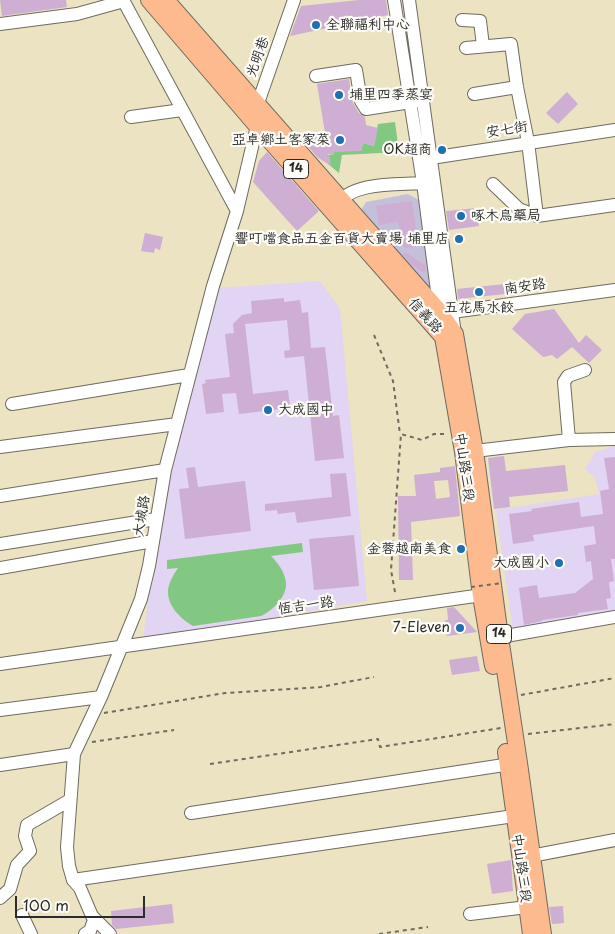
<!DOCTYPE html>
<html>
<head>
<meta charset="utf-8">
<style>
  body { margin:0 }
  #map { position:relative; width:615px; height:934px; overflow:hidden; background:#ebe3c1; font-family:"Playpen Sans",sans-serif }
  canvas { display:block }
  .scale { position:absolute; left:15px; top:896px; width:130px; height:22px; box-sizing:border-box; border:2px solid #2b2b2b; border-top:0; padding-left:6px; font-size:15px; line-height:18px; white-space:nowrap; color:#2b2b2b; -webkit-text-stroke:4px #fdfcf7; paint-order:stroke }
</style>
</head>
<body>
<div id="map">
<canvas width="615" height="934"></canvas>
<div class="scale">100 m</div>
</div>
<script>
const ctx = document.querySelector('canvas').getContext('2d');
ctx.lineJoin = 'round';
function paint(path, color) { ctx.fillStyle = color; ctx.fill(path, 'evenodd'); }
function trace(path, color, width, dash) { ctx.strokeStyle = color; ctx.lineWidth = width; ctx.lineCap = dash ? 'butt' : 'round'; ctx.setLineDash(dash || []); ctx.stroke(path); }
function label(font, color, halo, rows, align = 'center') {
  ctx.font = font + ' "Playpen Sans","LXGW WenKai TC",sans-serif'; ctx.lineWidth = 4.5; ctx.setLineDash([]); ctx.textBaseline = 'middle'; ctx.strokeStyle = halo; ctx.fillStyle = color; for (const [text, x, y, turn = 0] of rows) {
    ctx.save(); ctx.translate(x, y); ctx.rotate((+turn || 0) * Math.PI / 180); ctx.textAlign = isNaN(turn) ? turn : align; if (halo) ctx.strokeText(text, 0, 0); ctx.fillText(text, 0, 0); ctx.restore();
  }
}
paint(new Path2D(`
  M320 281 340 309 367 601 143 640 159 512 218 288Z
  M615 446V615L513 630 496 510 599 494 595 478 585 469 595 452Z`), '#e2d4f3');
paint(new Path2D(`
  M408 194 419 200 432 293 361 210 366 202Z`), '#c5c0da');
paint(new Path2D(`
  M395 122 399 152 342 155 339 173 328 164 330 161 328 155 334 154 333 143 340 151H361L363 143 374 146 378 124Z
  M302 543 303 552 271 556C278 563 285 572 286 583 287 597 272 611 261 616L193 626C181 619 167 606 168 590 169 582 174 574 178 568L167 569V560Z`), '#83c882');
paint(new Path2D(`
  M0 0H66L67 7 2 16Z
  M359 0H386L388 15 290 36 301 6Z
  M349 79 353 103 359 113 365 117 366 125 378 128 374 146 363 143 361 151 334 152 335 154H328L331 166 317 157 306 144 305 137 325 133 317 84Z
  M567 92 578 104 558 124 546 113Z
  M267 152 319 211 297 231 253 182 259 161Z
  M412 201 416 229 418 228 421 246 406 248 401 245 398 222 379 225 376 206Z
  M477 208 479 226 449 230 446 211Z
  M145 233 163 237 160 250 155 248 154 253 141 251Z
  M405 252 425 265 426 269 424 273 413 266 403 255Z
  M505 284V294L458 299 457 289Z
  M284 298V302L300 300 302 313 308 312 311 348 325 347 333 416 339 415 344 458 315 461 304 356 285 358 284 351 290 350 287 320 245 324 253 394 288 390 290 408 239 414 236 393 222 394 224 412 206 414 202 384 206 383 205 380 230 377 225 334 234 333 233 324 242 315 252 313 251 301Z
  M554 309 579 343 586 335 602 350 589 363 572 347 557 359 552 355 543 357 512 329 525 314Z
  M504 456 506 471 565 465 568 491 509 497 510 507 494 509 488 458Z
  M615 457V559H611L614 581 609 582 611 598 606 599 608 609 578 613V615L542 620V621L524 625 519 588 537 585 539 598 575 593 593 579 591 561 586 562 584 546 596 544 594 526 533 535 534 541 513 544 509 514 532 511 531 509 579 502 581 517 603 514 600 491 609 489 604 458Z
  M455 466 460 516 411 522 413 580H399L398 496H416L414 475 440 472V468ZM448 480 450 497 436 499 434 481Z
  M195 467 198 487 245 481 251 531 185 539 179 489 189 488 186 468Z
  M346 473 351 516 297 523 295 512 278 514 277 510 265 511V504L332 497 330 474Z
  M354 535 359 586 314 590 309 539Z
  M454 607 477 632 447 636 445 620H448L447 608Z
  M477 656 480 671 452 675 449 660Z
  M511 860 513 891 492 894 487 864Z
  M172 904 174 923 116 929 112 925 111 911Z
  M563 906 564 923 552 924 549 907Z`), '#ceaed2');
const minor = new Path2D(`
  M123 0 237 211
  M394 0 423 183 440 314
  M409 0 455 334
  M462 20 480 21 483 46
  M0 24 77 14 124 1
  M466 48 511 44 517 87 528 142 537 216
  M316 76 356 70 361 101 366 109 417 101
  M474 94 517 87
  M131 117 182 110
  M431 158 615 130
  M493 184 519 209 537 216 615 205
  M336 205C354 181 395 185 423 183
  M444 311 452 312 615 290
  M12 404 189 375
  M569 440 564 382 568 376 585 370
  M0 447 177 424
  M466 452 569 440 615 439
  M0 496 165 470
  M0 544 156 519
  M0 568 153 541
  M500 637 615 617
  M0 664 489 594
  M0 710 101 697
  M0 765 74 754
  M191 813 517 763
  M531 856 615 840
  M73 880 514 816
  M0 898 10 889 17 865 30 851 25 836 27 825 70 800
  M470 914 527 907
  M22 915 31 934
  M85 934 90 931 94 920
  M110 934 92 916 80 888 73 880 69 866 67 847 74 754 101 697 141 599 149 566 165 470 213 286 237 211 257 126 258 103 294 0`);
const major = new Path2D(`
  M149 0 257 126 443 337
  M166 0 439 311 455 334 475 451 500 637 519 763 543 934
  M443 337 463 452 481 596 493 666
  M506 752 531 934`);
trace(minor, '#6e6b60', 14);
trace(major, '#6e6b60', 18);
trace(new Path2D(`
  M374 335 393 381 400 434
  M395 592 391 570 401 434 422 440 434 434H447
  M521 695 615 678
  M104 713 225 693 321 687 374 677
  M528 734 615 724
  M92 742 174 730
  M210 764 378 739 380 747 501 728
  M379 934 428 927`), '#6e6b60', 2, [4, 4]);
trace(minor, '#fff', 12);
trace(major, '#fcba8e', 16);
trace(new Path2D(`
  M471 587 502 583`), '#6e6b60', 2, [4, 4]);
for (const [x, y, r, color] of [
  [316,25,5,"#1f6fb2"],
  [339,95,5,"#1f6fb2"],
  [340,140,5,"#1f6fb2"],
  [442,150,5,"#1f6fb2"],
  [461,216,5,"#1f6fb2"],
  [459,239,5,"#1f6fb2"],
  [479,292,5,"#1f6fb2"],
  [268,410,5,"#1f6fb2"],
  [461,549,5,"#1f6fb2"],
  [559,563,5,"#1f6fb2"],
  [460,628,5,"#1f6fb2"]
]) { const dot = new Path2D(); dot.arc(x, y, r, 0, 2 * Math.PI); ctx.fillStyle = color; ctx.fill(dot); trace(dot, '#fdfcf7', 2); }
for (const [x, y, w] of [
  [296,169,25],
  [499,634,25]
]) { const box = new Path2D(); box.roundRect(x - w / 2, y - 9.5, w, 19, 4); ctx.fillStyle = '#fdfcf7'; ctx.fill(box); trace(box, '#2b2b2b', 1); }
label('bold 12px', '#2b2b2b', null, [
  ["14",296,169],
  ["14",499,634]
]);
label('14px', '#2b2b2b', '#fdfcf7', [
  ["全聯福利中心",326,25,"left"],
  ["埔里四季蒸宴",349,95,"left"],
  ["亞卓鄉土客家菜",330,140],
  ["OK超商",432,150],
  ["啄木鳥藥局",471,216,"left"],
  ["響叮噹食品五金百貨大賣場 埔里店",449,239],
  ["五花馬水餃",479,308,"center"],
  ["大成國中",278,410,"left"],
  ["金蓉越南美食",451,549],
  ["大成國小",549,563],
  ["7-Eleven",450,628]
], 'right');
label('14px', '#2b2b2b', '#fdfcf7', [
  ["光明巷",258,57,-70],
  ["安七街",507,130,-9],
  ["南安路",525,287,-8],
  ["信義路",425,316,48],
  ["中山路三段",464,467,82],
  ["大城路",142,516,-81],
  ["恆吉一路",306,606,-8],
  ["中山路三段",521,868,82]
]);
</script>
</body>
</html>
